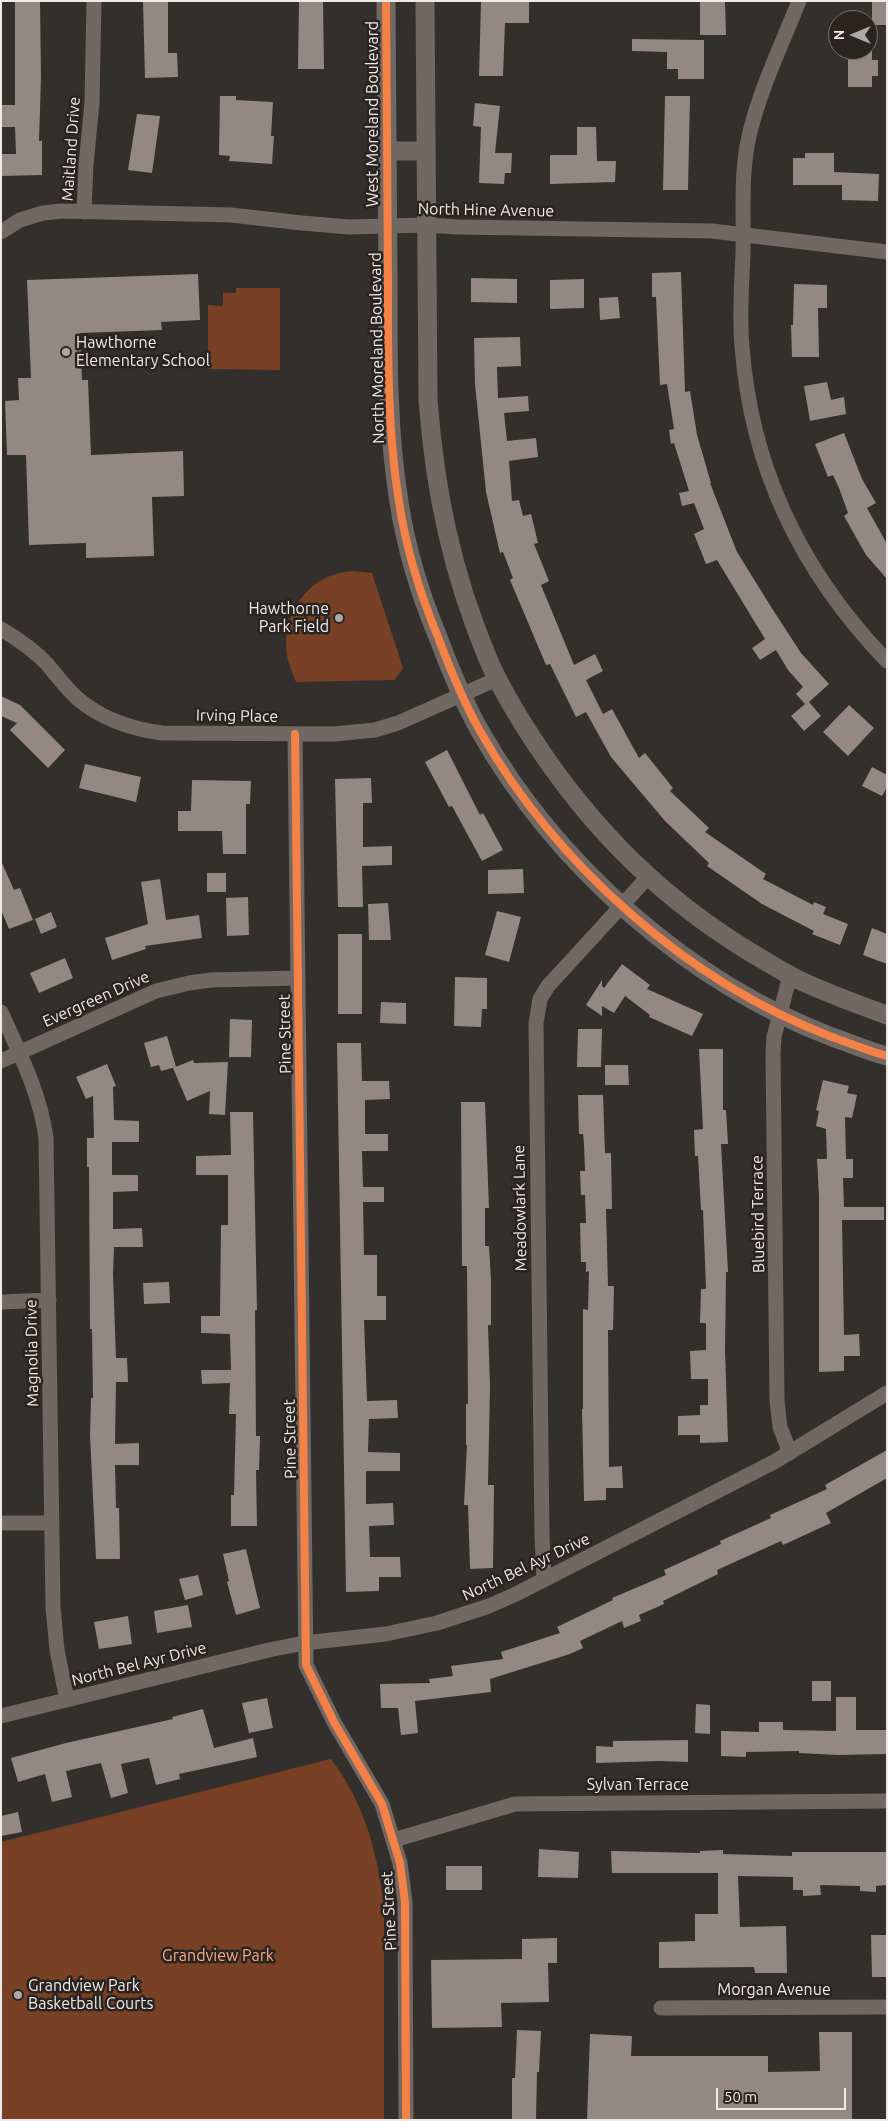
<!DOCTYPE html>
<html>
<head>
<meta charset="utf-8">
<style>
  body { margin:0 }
  #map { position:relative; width:888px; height:2121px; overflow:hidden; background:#322f2d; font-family:Ubuntu,sans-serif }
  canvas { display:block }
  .frame { position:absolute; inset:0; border:2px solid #eeeae8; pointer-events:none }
  .north { position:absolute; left:828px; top:10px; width:50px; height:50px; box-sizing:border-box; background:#2a2421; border:1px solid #787371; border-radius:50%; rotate:270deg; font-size:14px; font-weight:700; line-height:20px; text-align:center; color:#eeeae8 }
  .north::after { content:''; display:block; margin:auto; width:18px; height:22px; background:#aca9a7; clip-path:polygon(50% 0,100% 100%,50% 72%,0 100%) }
  .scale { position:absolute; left:716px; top:2088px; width:130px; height:22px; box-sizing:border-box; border:2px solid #eeeae8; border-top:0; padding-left:6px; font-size:15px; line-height:18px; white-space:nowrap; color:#eeeae8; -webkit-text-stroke:4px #2a2421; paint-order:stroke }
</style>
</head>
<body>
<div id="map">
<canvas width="888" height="2121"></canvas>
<div class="frame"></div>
<div class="north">N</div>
<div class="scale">50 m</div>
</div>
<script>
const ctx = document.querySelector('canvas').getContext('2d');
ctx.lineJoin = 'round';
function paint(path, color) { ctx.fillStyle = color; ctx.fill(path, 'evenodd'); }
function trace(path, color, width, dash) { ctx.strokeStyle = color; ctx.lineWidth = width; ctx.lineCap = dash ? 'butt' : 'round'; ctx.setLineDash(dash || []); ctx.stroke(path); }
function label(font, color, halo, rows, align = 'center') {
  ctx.font = font + ' Ubuntu,sans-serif'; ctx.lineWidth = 5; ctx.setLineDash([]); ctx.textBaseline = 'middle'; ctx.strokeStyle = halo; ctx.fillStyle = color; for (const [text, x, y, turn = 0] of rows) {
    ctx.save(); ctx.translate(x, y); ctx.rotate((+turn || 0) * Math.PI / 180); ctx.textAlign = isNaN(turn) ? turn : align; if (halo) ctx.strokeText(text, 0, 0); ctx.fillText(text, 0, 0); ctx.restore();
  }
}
paint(new Path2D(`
  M236 288H280V370L208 369V305L223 306V293H236Z
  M353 571 372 573 403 668 395 680 296 682C293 675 290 667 288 660 280 627 298 588 330 576 337 573 345 572 353 571Z
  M331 1759C365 1804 377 1852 384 1906V2120H1V1842Z`), '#784024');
paint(new Path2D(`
  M15 1H40L41 77 39 141H42V175L1 176V154H16L15 127H1V105H15Z
  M143 1H168V53H177L178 77 145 78Z
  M299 1H323L324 69H298Z
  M481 1H529V23H505L503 76H479Z
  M700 1H725L726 35H700Z
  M872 1H887V25H872Z
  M632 39 704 40V79H678V69H667V52L632 51Z
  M848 50H872V60H878V76H872V87H848Z
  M220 96H236V100L273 102 271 136H274L272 164 229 161 230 156 219 155Z
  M665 96H690L688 190H663Z
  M475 103 500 106 495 153H512L511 173H505L504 184 479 183 481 127 473 126Z
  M137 114 160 116 152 173 128 170Z
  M577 127H596L597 161H616L615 182 550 184V155H577Z
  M805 153H834V172L879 174 878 201 842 200V185H793V158H805Z
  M681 272 685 392 690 391 697 435 711 483H710L737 552 773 610 801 653 829 684 809 702 821 716 804 731 791 716 805 704 796 694 803 687 788 670 776 650 760 660 752 648 765 639 717 560 706 564 694 534 704 529 694 503 682 506 679 493 689 491 674 443 671 444 669 430 674 429 667 384 660 385 656 297H652V273Z
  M198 274 200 320 161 322 162 330 80 333 82 380H88L91 455 183 451 184 496 152 497 154 556 86 558V543L29 545 26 455H7L5 401 19 400 18 378H31L27 280Z
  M471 278 517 279V303L471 302Z
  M584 279V308L550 309V280Z
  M794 284 827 285V308H818L819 357H792L791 325H793Z
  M618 297 620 318 600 320 599 298Z
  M520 337 521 366 497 367 498 398 528 396 529 411 504 413 507 441 536 438 538 457 509 461 512 501 519 500 523 516 531 514 538 543 534 544 549 581 541 585 574 665 595 654 603 671 586 680 603 714 612 709 639 758 645 753 673 788 670 791 709 828 705 832 766 874 763 879 813 905 814 902 826 907 823 914 848 924 840 945 812 934 814 931 762 904 707 866 709 863 665 821 611 757 586 712 576 717 550 664 546 665 510 580 513 578 503 552 500 553 486 492 475 384 474 338Z
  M827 382 831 400 844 397 846 414 810 421 804 386Z
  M844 433 862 479 876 503 867 508 887 544V579L866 555 844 516 848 513 839 488 833 475 828 477 815 444Z
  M1 696 20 705 65 750 48 768 10 730 17 723 1 716Z
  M849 705 874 728 848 756 823 732Z
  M447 750 480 815 483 813 503 850 482 861 452 806 449 807 425 762Z
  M85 764 141 777 136 802 79 788Z
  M872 767 887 775V787L882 796 862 786Z
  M371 778 372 803H363V847L392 846V865L362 866 363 907H338L335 779Z
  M192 780 251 781 250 804H246V854H223L222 831H178V811H191Z
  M1 861 14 890 20 888 33 920 9 929 1 910Z
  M523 869 524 893 488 894V870Z
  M207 873H226V892H207Z
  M160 879 166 920 199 915 202 938 145 946 146 949 112 960 105 938 148 924 141 882Z
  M248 897 249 935 227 936 226 898Z
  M388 903 391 940H369L368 904Z
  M497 911 521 917 509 962 485 955Z
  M51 912 57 927 41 934 35 919Z
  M872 928 887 934V964L863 955Z
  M338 934H362V1014H338Z
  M65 958 73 978 39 993 30 973Z
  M622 964 650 985 647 989 703 1014 692 1036 649 1017 650 1015 625 996 614 1013 602 1006V1016L586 1005 602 980V986L604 988Z
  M455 977 487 978V1009H482L481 1027 454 1026Z
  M381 1002 406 1003V1024L380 1023Z
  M230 1019 252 1020 251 1057H229Z
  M578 1029H602L601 1067H577Z
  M167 1036 176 1067 161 1071 159 1065 151 1067 144 1043Z
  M337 1043H361L362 1081H389L390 1099 365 1100V1134H388V1151H362L363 1187H384V1202H363L364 1255H377V1296H386V1320H364L367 1401 397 1400 398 1418 369 1419 368 1452 400 1453V1471H366V1504L393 1503 394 1525 369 1526 370 1557H400L401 1577H379V1591L346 1592Z
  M699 1049H723V1110H726L728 1144H721L728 1272H726L725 1350 728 1442 700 1443V1435H678V1416L700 1415V1405H708V1379H691L690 1351 706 1350V1323H700L701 1289H706L703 1210H701L698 1156H695L694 1130 703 1129Z
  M193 1060 194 1063 228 1062 225 1115 209 1114 210 1091 187 1101 173 1068Z
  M107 1064 116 1086 113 1087 114 1120 139 1121V1142H112V1175H138V1191L113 1192V1229L142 1228 143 1247H114L113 1274 116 1358H127L128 1382H116L115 1444 139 1443V1465H115L116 1508H119L120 1559H96L90 1435 91 1398H93L92 1329H90L89 1167H87V1138H94L93 1096 86 1099 76 1077Z
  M605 1065H628L629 1085H605Z
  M823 1080 849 1086 847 1093 857 1095 852 1118 845 1117 846 1159H853V1178H843L844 1207H884V1220H842L844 1335 859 1334 860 1356H844V1371L819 1372V1196L817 1159H827L826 1129 816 1126 819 1111 816 1110Z
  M578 1095H603L605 1153H611L612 1209H606L608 1286H614L613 1330H608L609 1467 622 1466 623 1488H606V1500L584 1501 582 1409H583V1309L588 1310 589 1271 586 1272V1262H581L580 1223H586L585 1195H581L580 1171H585L584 1144 583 1134H579Z
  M461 1102H485L489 1208H485V1246H489L491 1280V1325H488L490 1386 488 1485H494L493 1568 470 1569 468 1505H464L467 1445H466V1404H468L467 1266H462Z
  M230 1112H253L257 1310H255L256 1436H260L259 1470H256L257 1526H231V1495H234L236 1414H229L230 1383 202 1384 201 1370H231L230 1334 201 1333V1316H220L221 1225H228V1175H196V1156L231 1155Z
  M169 1282 170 1303 144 1304 143 1283Z
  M887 1450V1478L826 1513 831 1523 783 1545 781 1541 717 1570 718 1574 663 1601 664 1604 639 1615 641 1621 624 1628 622 1621 580 1641 583 1648 570 1654 490 1679 491 1692 415 1701 418 1733 401 1735 398 1708H381L380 1684 430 1683 429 1679 453 1676 451 1666 503 1659 501 1652 560 1633 557 1627 613 1600 612 1598 666 1575 664 1570 721 1544 720 1541 771 1518 770 1515 827 1489 825 1485Z
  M246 1549 260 1608 236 1615 227 1582 229 1581 223 1554Z
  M198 1575 203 1595 185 1600 179 1579Z
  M188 1605 192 1627 157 1633 154 1611Z
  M128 1616 132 1644 99 1649 94 1622Z
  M812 1681H831V1701H812Z
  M836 1697H856V1730H887V1754L838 1755 799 1753V1751L746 1752V1757L721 1756V1731L759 1732V1722H783V1730L836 1731Z
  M267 1698 273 1728 249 1733 242 1703Z
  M696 1704 710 1705V1734L695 1733Z
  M203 1709 214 1748 253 1738 257 1757 179 1774 180 1779 156 1785 149 1758 121 1764 128 1793 111 1798 101 1763 66 1771 72 1797 52 1802 45 1774 18 1782 11 1758 66 1743 173 1719 172 1717Z
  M688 1740V1762L660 1761 596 1763V1746L613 1747V1741Z
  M18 1812 22 1832 1 1836V1816Z
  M539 1849 579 1852 578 1878 538 1877Z
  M723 1850V1854L792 1856V1852H887V1885L876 1886V1892L860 1891V1886L820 1885 821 1895 803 1896V1890H793V1877L738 1876 740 1927 786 1926 787 1973H755L754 1967 659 1968V1942L695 1941V1914H718V1873H612L611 1851 700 1853V1851Z
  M446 1866H482V1890H446Z
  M871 1935H887V1977H872Z
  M557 1938V1963H548L549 2002 501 2003 502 2027 432 2028 431 1960 522 1959V1939Z
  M517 2030 541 2031 539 2072H537L536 2120H512V2078H515Z
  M819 2032H852V2120H587L590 2034 632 2036 631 2056H768V2072L820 2071Z`), '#938883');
trace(new Path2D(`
  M799 1C782 44 761 87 750 132 740 172 744 211 743 252 742 283 739 315 742 346 751 469 802 573 887 661
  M84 212 86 165 92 103 94 1
  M1 232 20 220 43 213 62 211 231 215 302 223 349 227 426 225 457 227 712 231 887 252
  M1 629C18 639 34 650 47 664 57 676 66 688 78 699 102 719 131 729 162 733L334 734 375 730 398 723 497 679
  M295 734 306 1665 334 1722 382 1804 400 1863 405 1902 406 2120
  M790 975 774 1037 773 1053 777 1401 780 1427 790 1453
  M1 1012C20 1054 40 1093 46 1138L53 1607 57 1650 67 1700
  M1 1061 156 991 189 983 211 980 298 978
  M1 1302 49 1300
  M1 1523H52
  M544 1580 542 1535 536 1023 540 999 548 986 648 877
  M1 1716 269 1650 304 1643 386 1634 437 1623 489 1606 516 1594 774 1462 887 1393
  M394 1840 515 1804 887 1801
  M661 2008 887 2007`), '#716763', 15);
trace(new Path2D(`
  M386 1C386 93 387 185 388 277 388 352 387 428 399 502 406 548 420 594 438 637 450 669 463 701 480 731 556 865 688 982 832 1037 850 1043 868 1051 887 1056
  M425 1 428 400C435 492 452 573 488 659 500 687 517 715 534 741 594 832 665 902 760 958 774 966 788 975 803 982 830 994 859 1005 887 1015
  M387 151H426`), '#716763', 19);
trace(new Path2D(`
  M386 1C386 93 387 185 388 277 388 352 387 428 399 502 406 548 420 594 438 637 450 669 463 701 480 731 556 865 688 982 832 1037 850 1043 868 1051 887 1056
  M295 734 306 1665 334 1722 382 1804 400 1863 405 1902 406 2120`), '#f48246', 8);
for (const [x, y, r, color] of [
  [66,352,5,"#aca9a7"],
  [339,618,5,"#aca9a7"],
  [18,1995,5,"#aca9a7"]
]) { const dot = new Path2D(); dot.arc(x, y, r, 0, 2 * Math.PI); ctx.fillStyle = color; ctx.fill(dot); trace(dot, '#2a2421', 2); }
label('16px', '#eeeae8', '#2a2421', [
  ["West Moreland Boulevard",373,114,-90],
  ["Maitland Drive",71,149,-86],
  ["North Hine Avenue",486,210,1],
  ["North Moreland Boulevard",377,348,-91],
  ["Irving Place",237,716,1],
  ["Evergreen Drive",96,999,-24],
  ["Pine Street",285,1034,-91],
  ["Meadowlark Lane",520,1208,-91],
  ["Bluebird Terrace",758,1214,-91],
  ["Magnolia Drive",32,1353,-91],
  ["Pine Street",290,1439,-91],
  ["North Bel Ayr Drive",526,1567,-25],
  ["North Bel Ayr Drive",139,1664,-14],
  ["Sylvan Terrace",638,1785],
  ["Pine Street",389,1911,-93],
  ["Morgan Avenue",774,1990]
]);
label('16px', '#eeeae8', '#2a2421', [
  ["Hawthorne",76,343],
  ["Elementary School",76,361],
  ["Hawthorne",329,609,"right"],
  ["Park Field",329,627,"right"],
  ["Grandview Park",28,1986],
  ["Basketball Courts",28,2004]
], 'left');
label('16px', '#fbaa84', '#2a2421', [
  ["Grandview Park",218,1956]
]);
</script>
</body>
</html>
